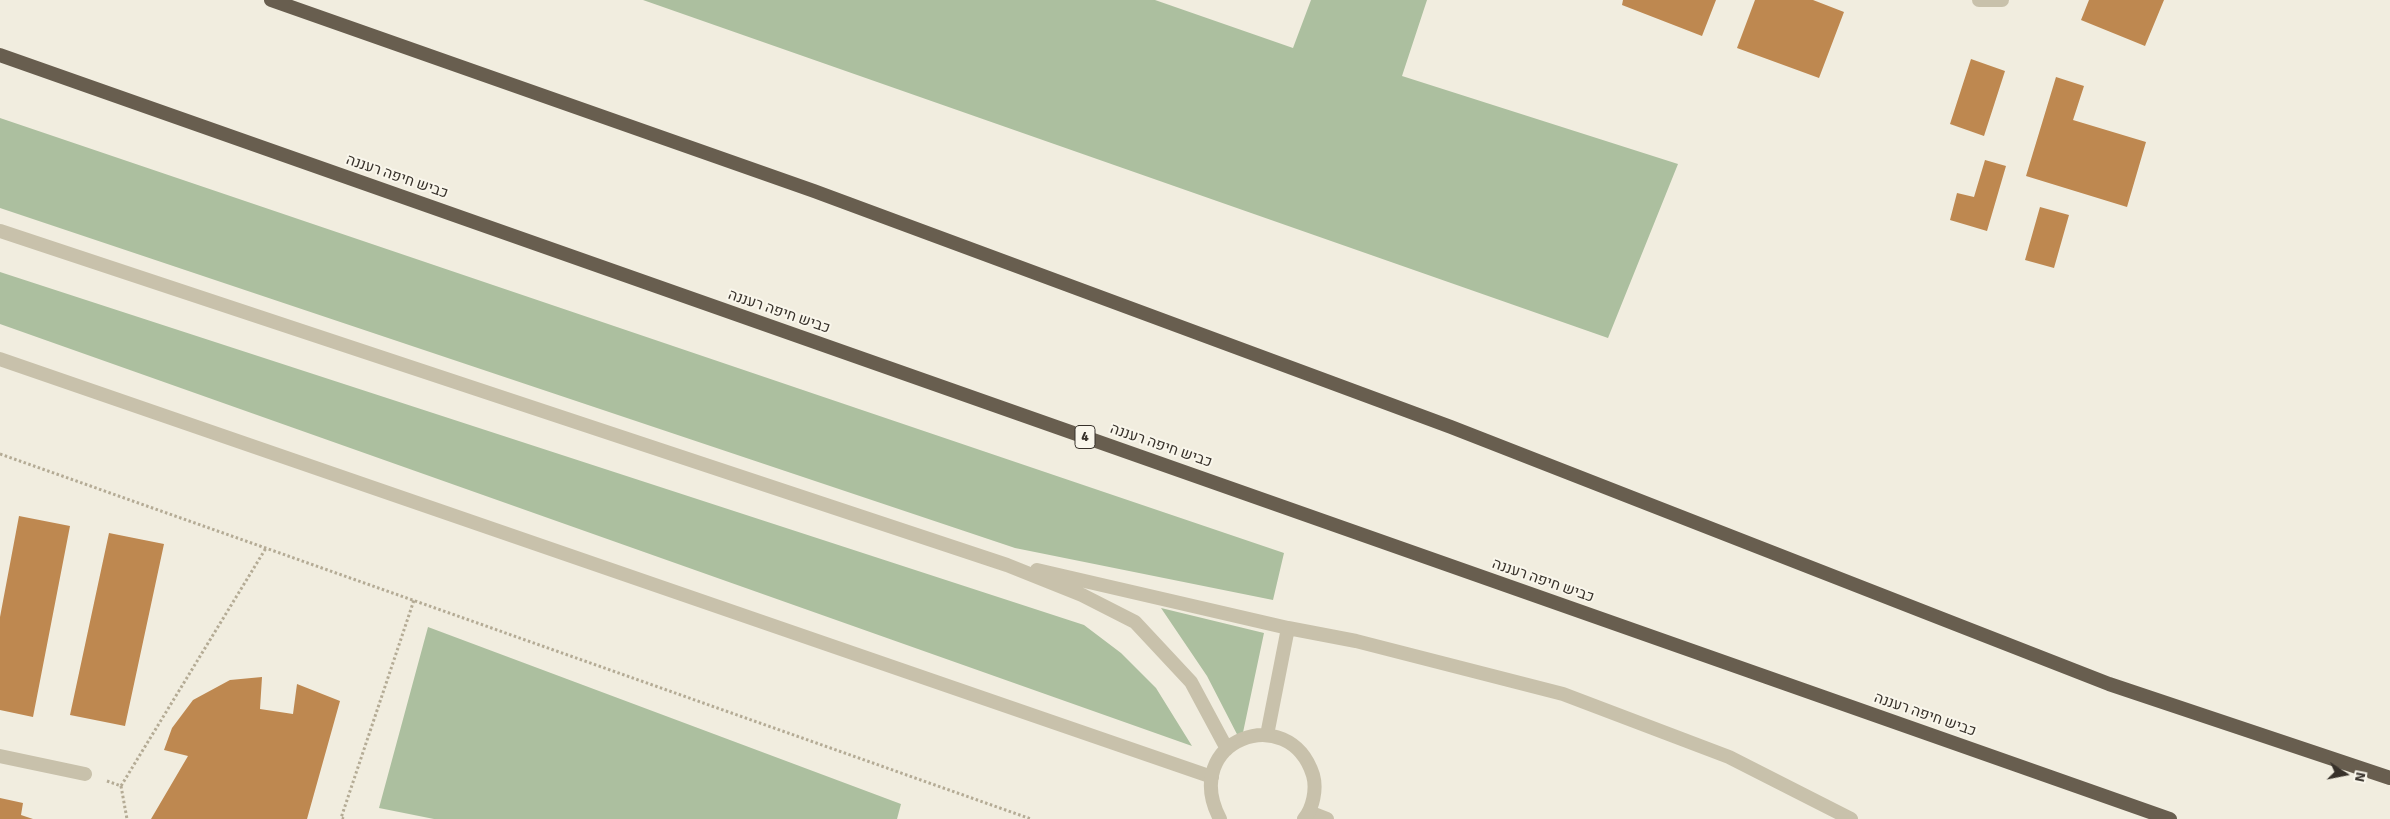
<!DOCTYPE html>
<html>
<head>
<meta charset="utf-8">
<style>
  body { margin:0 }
  #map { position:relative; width:2390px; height:819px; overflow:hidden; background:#f1eddf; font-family:Signika,sans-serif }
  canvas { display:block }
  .north { position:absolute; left:2320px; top:749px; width:50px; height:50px; -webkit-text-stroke:4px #f9f6eb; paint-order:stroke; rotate:101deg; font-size:14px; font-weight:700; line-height:20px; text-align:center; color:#37312a }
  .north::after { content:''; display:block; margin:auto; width:18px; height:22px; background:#37312a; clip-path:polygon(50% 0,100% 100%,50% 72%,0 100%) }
</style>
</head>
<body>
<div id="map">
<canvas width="2390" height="819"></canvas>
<div class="north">N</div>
</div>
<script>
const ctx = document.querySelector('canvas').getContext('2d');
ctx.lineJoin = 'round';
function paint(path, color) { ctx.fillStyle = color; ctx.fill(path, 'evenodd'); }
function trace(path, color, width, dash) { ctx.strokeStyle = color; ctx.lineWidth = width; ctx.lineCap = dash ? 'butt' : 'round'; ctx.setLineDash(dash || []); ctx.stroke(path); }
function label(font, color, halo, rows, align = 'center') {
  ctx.font = font + ' Signika,Heebo,sans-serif'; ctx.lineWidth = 4; ctx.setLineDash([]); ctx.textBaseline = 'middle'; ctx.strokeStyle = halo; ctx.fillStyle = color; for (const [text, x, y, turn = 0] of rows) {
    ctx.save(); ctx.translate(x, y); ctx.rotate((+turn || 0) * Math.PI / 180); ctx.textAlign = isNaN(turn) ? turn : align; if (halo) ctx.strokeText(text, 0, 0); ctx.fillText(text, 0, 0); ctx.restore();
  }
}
paint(new Path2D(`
  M643 0H1155L1293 48 1311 0H1427L1402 76 1678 164 1608 338Z
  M0 118 1284 553 1273 600 1015 548 0 208Z
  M0 272 1084 625 1121 653 1156 688 1192 746 0 324Z
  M1161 608 1264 633 1241 742 1207 676Z
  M428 627 901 804 897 819H434L379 808Z`), '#acbf9f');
paint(new Path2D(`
  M1623 0H1716L1702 36 1622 5Z
  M1755 0H1813L1844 12 1819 78 1737 48Z
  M2089 0H2164L2145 46 2081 20Z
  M1971 59 2005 71 1984 136 1950 124Z
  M2056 77 2084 86 2073 120 2146 142 2127 207 2026 176Z
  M1985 160 2006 166 1987 231 1950 220 1957 193 1974 197Z
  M2040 207 2069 215 2054 268 2025 260Z
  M19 516 70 526 33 717 0 710V617Z
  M109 533 164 544 125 726 70 715Z
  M262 677 260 709 293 714 297 684 340 701 307 819H151L188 756 164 750 172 728 193 700 230 680Z
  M0 798 23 803 21 815 33 819H0Z`), '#be8850');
trace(new Path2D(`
  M0 454 1031 819
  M107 781 121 786 266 548
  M121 786 127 819
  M344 819 341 818 414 600`), '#b4ab95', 3, [2.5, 2.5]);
trace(new Path2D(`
  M0 359 1212 777
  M1309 812 1327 819`), '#c8c1ab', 14);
trace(new Path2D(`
  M0 756 85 774`), '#c8c1ab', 14);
trace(new Path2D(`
  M1979 0H2002
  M0 231 1007 565 1082 595 1135 622 1191 682 1227 749
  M1037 570 1288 628 1356 641 1563 694 1729 757 1851 819
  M1267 735 1288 628
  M1220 819C1179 740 1289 700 1313 775 1317 789 1313 808 1304 819`), '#c8c1ab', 14);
trace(new Path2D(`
  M271 0 814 191 1451 427 2109 684 2390 778
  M0 55 2170 819`), '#685e4f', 14);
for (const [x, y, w] of [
  [1085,437,20]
]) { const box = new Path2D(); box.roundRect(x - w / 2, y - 11.5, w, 23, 4); ctx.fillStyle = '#f9f6eb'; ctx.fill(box); trace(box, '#37312a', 1); }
label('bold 14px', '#37312a', null, [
  ["4",1085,437]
]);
label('15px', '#37312a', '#f9f6eb', [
  ["כביש חיפה רעננה",397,177,19],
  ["כביש חיפה רעננה",779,312,19],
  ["כביש חיפה רעננה",1161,446,19],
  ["כביש חיפה רעננה",1543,581,19],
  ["כביש חיפה רעננה",1925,715,19]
]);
</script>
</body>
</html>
